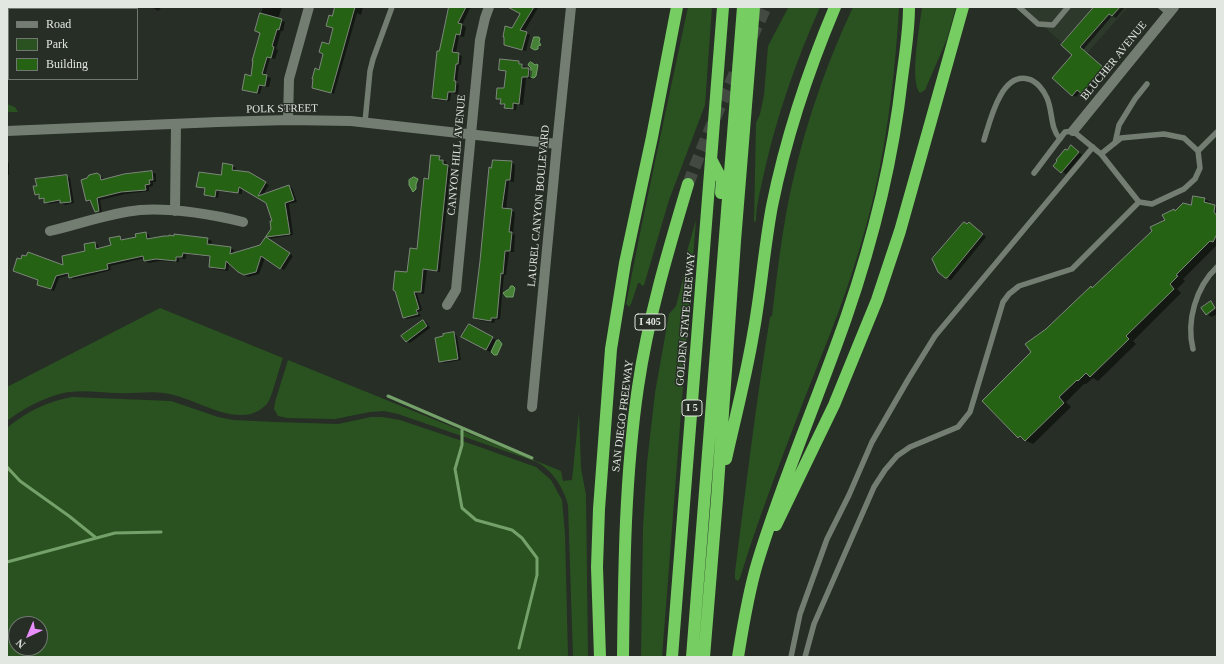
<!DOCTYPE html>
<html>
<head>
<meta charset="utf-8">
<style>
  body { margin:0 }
  #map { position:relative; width:1224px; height:664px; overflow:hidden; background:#262e25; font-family:"Times New Roman",serif }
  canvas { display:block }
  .frame { position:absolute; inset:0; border:8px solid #e2e7e1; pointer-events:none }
  .legend { position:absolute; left:8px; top:8px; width:130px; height:72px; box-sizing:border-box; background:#262e25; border:1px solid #717870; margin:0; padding:5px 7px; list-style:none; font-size:12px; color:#e2e7e1 }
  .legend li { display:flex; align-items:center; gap:8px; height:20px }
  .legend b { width:20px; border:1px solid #717870 }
  .north { position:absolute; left:8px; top:616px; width:40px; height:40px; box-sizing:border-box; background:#262e25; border:1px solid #717870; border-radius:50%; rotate:224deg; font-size:11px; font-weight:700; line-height:16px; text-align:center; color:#e2e7e1 }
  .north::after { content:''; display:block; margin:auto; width:14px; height:18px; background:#e98efe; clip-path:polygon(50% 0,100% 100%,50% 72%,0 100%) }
</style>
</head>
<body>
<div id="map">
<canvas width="1224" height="664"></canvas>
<div class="frame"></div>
<ul class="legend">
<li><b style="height:5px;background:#747d72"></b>Road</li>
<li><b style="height:11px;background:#2a5221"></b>Park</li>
<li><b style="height:11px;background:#256214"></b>Building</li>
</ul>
<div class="north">N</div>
</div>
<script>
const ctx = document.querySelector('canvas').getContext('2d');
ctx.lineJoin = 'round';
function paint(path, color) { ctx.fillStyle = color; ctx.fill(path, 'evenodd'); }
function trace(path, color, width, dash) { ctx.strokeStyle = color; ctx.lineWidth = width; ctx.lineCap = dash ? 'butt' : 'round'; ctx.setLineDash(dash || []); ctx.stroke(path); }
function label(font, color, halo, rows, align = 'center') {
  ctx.font = font + ' "Times New Roman",serif'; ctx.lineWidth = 3; ctx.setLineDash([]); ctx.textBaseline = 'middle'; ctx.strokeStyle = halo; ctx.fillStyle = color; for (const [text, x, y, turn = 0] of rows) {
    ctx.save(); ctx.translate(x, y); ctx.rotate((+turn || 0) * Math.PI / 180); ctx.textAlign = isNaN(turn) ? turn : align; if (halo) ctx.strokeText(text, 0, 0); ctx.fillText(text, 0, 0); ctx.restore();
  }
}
paint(new Path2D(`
  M1022 7H1128L1081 60Z`), '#2d392b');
paint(new Path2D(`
  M688 7H712L705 105 669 200 644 285 642 286 640 283H638L631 304 629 307 626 304C645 205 667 106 688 7Z
  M787 7H820C796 61 777 115 764 173 761 188 756 205 756 221L754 222 756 123 760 114 764 95 768 46 788 8Z
  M853 7H899C894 92 883 176 857 257 842 307 821 356 802 405 780 462 758 520 740 578L738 581 735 579V572C746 487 756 402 770 317L772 316C776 282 780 248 786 214 799 143 822 73 853 7Z
  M922 7H956L947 39 925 90 920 93C909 81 920 25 922 7Z
  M7 104 15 107 18 112H7Z
  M696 220 662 657H641L643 528 647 463 655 393 669 314 676 306 689 256 686 255Z
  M160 308 283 358C279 368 272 398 267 404 265 406 262 408 260 410 232 427 193 396 164 393 149 391 133 394 118 393 102 393 86 390 70 392 50 394 22 409 7 421V387Z
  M288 360 561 471 563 481 572 480 579 412 581 468 586 495 588 657H573L568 505C563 487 553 471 537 462L398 414 384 411 370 412 335 419 287 418 278 416 274 409 275 402Z
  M72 397 171 401 218 417 233 420 275 422 338 424 371 417H382L400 420 474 445 536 467 551 480 562 500 565 533 568 657H7V428C27 411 47 402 72 397ZM16 624H40V648H16Z`), '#2a5221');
const water = new Path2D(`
  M534 37H539L540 39 539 42 541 45 538 46V49L535 50 531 48Z
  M531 62 535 65 537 64 538 65 536 76 534 78 530 77 531 68 528 65 529 63Z
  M414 177 418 179 416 184V189L413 192 409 185V180Z
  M511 286H513L515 288 513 297H506L503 293 509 289Z
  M499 340 502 344 497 355H494L491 352 496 341Z`);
paint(water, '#458236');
trace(water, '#74a069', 1);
paint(new Path2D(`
  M105 7H134V9H109Z
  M152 7H162L158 11Z
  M263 7H282L278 19 285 22 283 31H281L276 49 278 50 275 59 270 58 265 76 271 78 269 87 262 86 260 94 246 91 243 89 252 77 261 33 256 31Z
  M334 7H363L361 15 357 13 334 94 317 89 319 71 329 45 334 28 332 17Z
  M448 7H472L471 9 470 8 462 25 466 27 464 37 459 36 456 53 462 56 461 65H459L457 83 459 85 458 94 451 93 450 101 436 100 433 98 440 52 449 7Z
  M519 7 538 8 524 32 530 35 526 51 505 45 521 14Z
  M1095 7H1125L1116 18 1112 16 1083 50 1107 71 1086 96 1080 92 1076 97 1072 95 1074 55Z
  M519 62 522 64V65L526 67V69L532 71 531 79 526 78 523 105 517 104 516 110H509L501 103 502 101 497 98 505 90 507 72 500 69Z
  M1075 148 1082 155 1066 174 1055 166Z
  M439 157 447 163 446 166 451 168 440 272 427 270 424 294 417 293 422 310 418 312 421 316 407 319 403 317 408 273 417 250 429 180Z
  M7 161 9 163V175H7Z
  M512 162 515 165 514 182 509 181 506 210 515 212 513 234 515 235 514 252H509L506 275H504L500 319 495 320 494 323 478 320 474 317 490 168Z
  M232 166 236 168 235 171 249 173 269 185 263 195 289 186 292 188 297 202 289 204 293 235 268 239 293 256 284 270 265 258 259 274 248 277 238 272 229 263 228 271 214 269 210 267 211 257 186 254V259L179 258V262L160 261 149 263 145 261V258L110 266 111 270 89 276 73 279 70 277 69 275 59 278 54 291 38 284 39 280 14 271 65 266 87 252 95 243 98 245 99 249 112 246 120 237 124 241 137 238 146 233 149 235 150 239 175 237V235L208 239 212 241 211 246 231 248 234 250V254L260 246 272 229 273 221 266 202 242 188V194L219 191 218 198 208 197 205 195 206 189 197 187 222 176Z
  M152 172 156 174V182H153V186L149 187V191L125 194 100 200 102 213 100 214 96 211 92 202 87 201 97 174 103 178 104 180Z
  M66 176 70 178 74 203 65 205 60 202 49 204 45 202V200L36 194Z
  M1194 197 1205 199 1217 207V245L1183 279 1185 281 1177 289 1181 293 1133 341 1136 344 1098 381 1093 378 1086 384H1084L1066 402 1071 407 1033 444 1019 437 1032 352 1047 330 1166 220 1174 210 1176 212 1192 206Z
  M968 225 973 226 986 237 951 280H950L946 277Z
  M1217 308V314L1212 317 1208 315Z
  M423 321 427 323 430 328 410 343 406 341Z
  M469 325 496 340 490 352 463 337Z
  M454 333 457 336 461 360 444 363 440 361Z`), '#0007');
trace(new Path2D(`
  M388 396 532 458
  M462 429V445L455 469 462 508 476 520 512 530 522 538 537 558V575L519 648
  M7 467 20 481 69 516 95 537
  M7 562 115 533 161 532`), '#74a069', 3);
const building = new Path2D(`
  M335 7H355L331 93 312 88 313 79H312L315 68 319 70 323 54 319 52 322 42 329 44 333 28 326 26 329 15 332 16Z
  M449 7H466L458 23 462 24 460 35 456 34 452 52 459 53 458 64H456L454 81H456L455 92H448L447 100 432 98 437 51H439Z
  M508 7H534L520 30 527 32 522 50 504 45V37H503L505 26 512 28 520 14Z
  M1094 7H1120L1112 16 1109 14 1080 47 1104 68 1082 94 1077 90 1072 96 1052 78 1072 55 1061 45Z
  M260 13 282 19 279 30 277 29 272 46 274 47 271 58 267 57 262 74 267 75 265 86 259 85 257 93 242 90 245 74 251 76 253 61H252L260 33 255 31Z
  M500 59 519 61V64H522V68H529L528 77H522L519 104 513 103V109L504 108 505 104H500L501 99H496L497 88H504L506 71 499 70Z
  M1071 145 1079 152 1061 173 1053 166 1057 161 1056 160 1065 149 1067 150Z
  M431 155 440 156 439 160H443V164L448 165 437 271 423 269 421 292H414L419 309 416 310 418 314 403 318 395 291 393 290 395 271 407 272 410 248 417 249 424 178 428 179Z
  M493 160 512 161 510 180H506L502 208 512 209 509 232H512L510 251H505L503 274 501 273 497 318H491V321L473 318 480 261 489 167 491 168Z
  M223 163 233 165 232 170 249 172 266 182 258 196 289 185 294 200 285 203 290 234 266 237 290 253 280 269 261 256 256 272 244 275 238 272 226 261 225 269 209 267 210 256 183 253 182 257H176V261L156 259 144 261 143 256 107 264 108 269 85 274 69 278 68 273 56 276 51 289 37 285 38 280 13 271 17 258 21 259 22 255 26 256 28 252 63 265 62 256 85 251 84 244 95 242 96 249 111 245 109 238 120 236 121 240 136 237 135 234 146 232 147 239 164 236H169V235L174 236V234L208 238 207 244 231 247 230 254 260 245 271 229 270 221H272L266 203 239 187 238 193 216 190 215 197 204 195 205 188 196 187 199 172 221 175Z
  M152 171 153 180H149L150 184 145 185 146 190 121 192 97 198 99 211 95 212 90 200 86 201 81 180 87 178 89 175 97 173 100 175 101 180 124 174Z
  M67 175 71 202 60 203V200L44 203V198L39 199V194L35 195 33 186H37L35 179Z
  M1193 196 1205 198 1204 202 1215 205 1214 212 1217 216V234L1213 242 1210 241 1176 275 1178 276 1170 284 1174 289 1126 336 1129 339 1090 377 1086 373 1078 381 1077 380 1059 397 1064 403 1025 441 1020 436 1018 438 982 401 1031 352 1025 344 1046 329 1091 286 1092 288 1152 231 1150 227 1165 220 1162 215 1174 209 1175 211 1183 203 1191 205Z
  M964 222 967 224 969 222 983 234 947 278H945L938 272 932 259Z
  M1211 301 1215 308 1206 315 1201 308Z
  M423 320 427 326 406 342 401 336Z
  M469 324 493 337 486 350 461 337Z
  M454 332 458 359 439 362 435 338 443 336V334Z`);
paint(building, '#256214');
trace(building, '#7e877c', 1);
trace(new Path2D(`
  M752 37 766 7
  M688 184 707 136 738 66`), '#424a41', 12, [12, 6]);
trace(new Path2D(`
  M1019 7 1038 24 1053 25 1068 7
  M1161 7 1168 13
  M365 122 370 71 373 59 392 7
  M984 140C990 121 1001 72 1028 79 1037 81 1044 91 1047 98 1053 112 1050 128 1060 139
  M1115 143 1119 125 1135 99 1147 84
  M1198 151 1217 132
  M1034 173 1065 132 1073 131 1101 154 1139 202 1152 204 1184 189 1195 179 1200 168 1198 151 1184 138 1164 134 1121 138 1101 154
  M1193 349C1186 321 1196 287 1217 267
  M791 657 800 614 827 539 849 495 872 442 909 378 935 336 1093 147
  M805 657 814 624 874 487 885 470 897 456 910 447 958 427 970 412 1003 302 1009 294 1019 286 1072 269 1139 202`), '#747d72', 5.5);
trace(new Path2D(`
  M288 120 289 79 309 7
  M1073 131 1174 7
  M175 211 176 124
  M50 231C80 224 109 213 140 210 174 208 210 214 243 222
  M447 305 456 290 480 40 485 18 489 7
  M532 407 557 144`), '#747d72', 10);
trace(new Path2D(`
  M7 131 218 122 288 120 351 121 557 144 571 7`), '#747d72', 10);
trace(new Path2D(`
  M711 159 722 180 721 193
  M726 459C735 418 746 377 753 335 761 292 764 249 772 206 786 137 808 71 835 7
  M776 525 834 405 877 300 900 231 963 7
  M600 657 597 567 599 509 611 349 625 263 652 137 677 7
  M623 657C624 567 625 476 638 387 648 318 668 251 688 184
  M672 657 723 7
  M692 657 743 7
  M704 657 717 499 735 241 754 7
  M738 657C743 626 748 594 757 564 782 481 817 401 846 318 873 240 893 160 902 78 905 55 909 31 909 7`), '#76cd62', 12);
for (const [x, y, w] of [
  [650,322,30],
  [692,408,20]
]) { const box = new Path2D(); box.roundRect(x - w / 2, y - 8, w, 16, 3); ctx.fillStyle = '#262e25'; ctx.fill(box); trace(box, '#e2e7e1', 1); }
label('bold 10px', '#e2e7e1', null, [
  ["I 405",650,322],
  ["I 5",692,408]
]);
label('11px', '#e2e7e1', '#262e25', [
  ["BLUCHER AVENUE",1114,61,-51],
  ["POLK STREET",282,109,-1],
  ["CANYON HILL AVENUE",457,155,-85],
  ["LAUREL CANYON BOULEVARD",539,206,-85],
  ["GOLDEN STATE FREEWAY",686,319,-85],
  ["SAN DIEGO FREEWAY",623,416,-83]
]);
</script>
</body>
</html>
